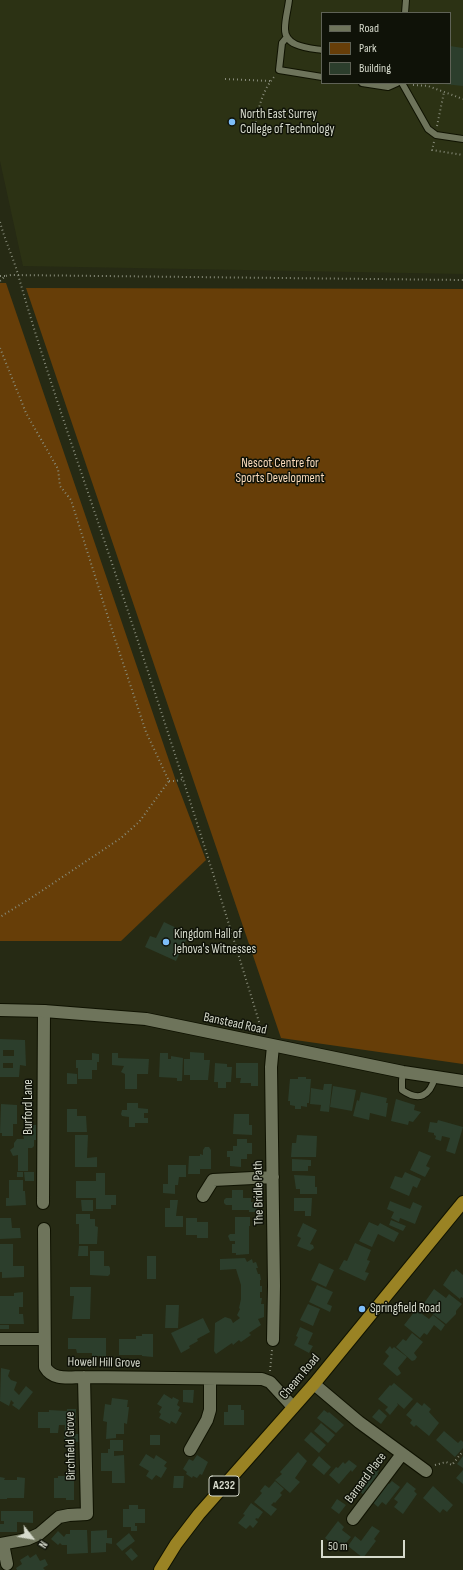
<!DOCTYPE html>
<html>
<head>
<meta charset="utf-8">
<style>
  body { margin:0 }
  #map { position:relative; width:463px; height:1570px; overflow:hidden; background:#262a14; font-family:"Sofia Sans Condensed",sans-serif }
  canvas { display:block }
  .legend { position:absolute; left:321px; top:12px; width:130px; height:72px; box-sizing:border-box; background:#0f1208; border:1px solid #5f6256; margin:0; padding:5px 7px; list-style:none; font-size:12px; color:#d6dacc }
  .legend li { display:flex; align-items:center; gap:8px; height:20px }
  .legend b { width:20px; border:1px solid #5f6256 }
  .north { position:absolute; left:12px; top:1518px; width:40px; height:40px; -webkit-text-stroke:3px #0f1208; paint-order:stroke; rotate:121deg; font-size:11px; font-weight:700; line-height:16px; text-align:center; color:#d6dacc }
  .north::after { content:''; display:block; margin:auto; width:14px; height:18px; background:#d6dacc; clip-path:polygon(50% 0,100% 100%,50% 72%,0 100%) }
  .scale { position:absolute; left:321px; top:1540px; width:84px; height:18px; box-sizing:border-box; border:2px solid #d6dacc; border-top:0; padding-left:5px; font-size:12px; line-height:14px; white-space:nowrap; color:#d6dacc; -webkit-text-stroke:3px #0f1208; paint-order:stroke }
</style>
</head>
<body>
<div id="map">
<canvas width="463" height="1570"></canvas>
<ul class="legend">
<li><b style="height:5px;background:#6e745b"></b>Road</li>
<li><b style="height:11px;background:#673e08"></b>Park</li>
<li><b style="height:11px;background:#2c3e2c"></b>Building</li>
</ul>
<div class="north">N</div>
<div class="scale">50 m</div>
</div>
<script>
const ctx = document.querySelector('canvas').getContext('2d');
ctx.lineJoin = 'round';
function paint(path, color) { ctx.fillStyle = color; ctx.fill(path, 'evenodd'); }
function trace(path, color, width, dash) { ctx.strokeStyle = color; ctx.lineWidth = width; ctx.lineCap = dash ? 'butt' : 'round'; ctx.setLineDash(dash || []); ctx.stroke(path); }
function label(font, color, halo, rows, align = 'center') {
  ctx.font = font + ' "Sofia Sans Condensed",sans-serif'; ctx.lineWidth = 3; ctx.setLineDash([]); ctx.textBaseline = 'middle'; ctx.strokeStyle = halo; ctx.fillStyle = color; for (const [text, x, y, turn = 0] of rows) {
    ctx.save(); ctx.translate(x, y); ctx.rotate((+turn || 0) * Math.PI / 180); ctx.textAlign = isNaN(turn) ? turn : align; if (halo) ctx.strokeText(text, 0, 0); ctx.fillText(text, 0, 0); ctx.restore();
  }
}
paint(new Path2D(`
  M0 0H463V274L23 266 0 161ZM322 13H450V83H322Z`), '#2c3214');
paint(new Path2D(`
  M0 283H6L176 781 206 860 121 941H0Z
  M26 288 463 289V1064L281 1038Z`), '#673e08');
paint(new Path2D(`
  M450 46 463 48V86L444 84 450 83Z
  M164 922 189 934 176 961 145 947 150 936 156 938Z
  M0 1039 25 1040 26 1066 20 1065 19 1077H0ZM3 1050H14V1056H3ZM3 1063H13V1068H3Z
  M190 1052 204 1053V1060H210L208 1080H190V1075H184V1059H190Z
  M92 1053 99 1054V1062H97V1070H92V1079H78V1068H76V1060H92Z
  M112 1053H118V1058L149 1059 148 1074H137V1089H125V1074L121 1072 124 1066 112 1065Z
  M160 1053H168V1059H171V1056L183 1058 182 1081H177V1078L159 1077Z
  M215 1063 227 1064V1067H232L231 1082H226V1088H218V1082H214Z
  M236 1063H258V1086H251V1083H240L241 1078H236Z
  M67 1073 77 1074V1084H67Z
  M298 1077H306V1079H311L309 1103H307V1107L301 1106V1109H295V1106L290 1105V1101H288L290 1079H298Z
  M324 1084H332L329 1112 320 1111 321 1105 310 1104 311 1088 323 1090Z
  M333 1086 356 1090 352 1111 330 1107Z
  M361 1092 387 1098 386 1103H388L386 1117 370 1113 369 1120 353 1116 357 1100 359 1101Z
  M396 1099 415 1105 414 1110 421 1112 413 1122 409 1121 408 1125 391 1121Z
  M127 1103H138V1108L148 1109V1113H144V1118H148V1123H135V1127H129V1117L122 1116 121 1114 122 1110H127Z
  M1 1104 17 1105V1124H13V1136H2V1133H0Z
  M67 1109H77V1116H86L87 1132H67Z
  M234 1114H249V1125H252V1135L233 1134Z
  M438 1120 463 1127 455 1154 446 1151 450 1138 442 1136 441 1141 435 1139 436 1136 434 1135V1133L428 1132 430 1122 437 1123Z
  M27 1125H36V1140H34V1146L32 1148H28V1171H18V1155L13 1156 10 1150 14 1147V1143L17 1139H24L23 1135 27 1132Z
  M75 1135H88L87 1158 97 1157V1167H75Z
  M297 1135 317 1136 316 1157H291L292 1143H296Z
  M237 1139H247V1143H252V1154H247V1159H241V1167L230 1166V1157H227V1151H233V1146H237Z
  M205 1147H209L211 1150V1169H200V1174H188L189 1156H200V1154L203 1155V1150Z
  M419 1151 431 1156 426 1166 430 1168 425 1177 410 1170Z
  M292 1159 311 1160V1166H308V1171H292Z
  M168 1165H186V1177H179L178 1185H175V1194L163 1193V1184H168Z
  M17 1172H23V1177H17Z
  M24 1172H34V1181H25Z
  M405 1172 421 1179 417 1188 413 1186 409 1196 390 1188 395 1176 402 1178Z
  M96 1173H105V1195H116V1205H111V1209H96V1198H76V1181H96Z
  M294 1175 315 1176V1187H317V1194H300V1189H296Z
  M9 1180H23V1191H25L26 1205 6 1206V1198H9Z
  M232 1190H243V1198H251V1202H258L257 1212H249V1210H232V1205H226L224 1203V1200L226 1198H232Z
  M294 1198H312L311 1216H305V1211H294Z
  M81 1200H93V1211H82Z
  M170 1200H178L176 1216H183V1227H165V1208H170Z
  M390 1201 410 1209 413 1202 422 1206 415 1224 400 1218 399 1222 391 1218 394 1212 387 1209Z
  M76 1214H90V1219H95V1226L98 1227 97 1244H79V1224H76Z
  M235 1217H250V1226H249V1254L236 1255V1253H232V1244H235V1241H230L228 1236 230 1234H235Z
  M0 1218H11L12 1228H20L21 1238 0 1239Z
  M186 1218H197V1222H208V1238H197V1235H186Z
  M391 1220 406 1226 403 1231 389 1225Z
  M369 1222 378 1226 380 1223 399 1233 394 1242 378 1234 372 1247 359 1241Z
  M303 1223 317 1230 310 1244 313 1245 314 1248 310 1251 297 1246 301 1238 297 1236Z
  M355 1243 371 1250 367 1260 370 1261 365 1272 369 1273 365 1281 339 1269 344 1260 347 1261Z
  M0 1244H13V1266H24V1277L2 1278V1272H0Z
  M79 1246H88V1256H78Z
  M90 1251H104V1266H109L110 1268V1274L108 1276 90 1275Z
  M147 1256H156V1279H147Z
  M245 1258 247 1262 252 1259 253 1263 256 1262 258 1268H256L258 1274H260L261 1280H260V1286H262V1292H260V1298H262L261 1304H264V1317L258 1319 261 1325 249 1333 251 1335 241 1342 239 1340 233 1345 232 1343 216 1354 214 1351 215 1323 225 1317 231 1319 233 1323 240 1318 237 1315 240 1309 239 1308 241 1299V1285L236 1269 220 1270V1259Z
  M319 1263 334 1270 326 1287 311 1280Z
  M456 1269 463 1275V1298L461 1297 460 1299 443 1285 452 1271 454 1272Z
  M317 1285 333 1292 327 1304 332 1306 330 1312 309 1302Z
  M70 1287H91L90 1319H72L74 1296H70Z
  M434 1289 446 1298 449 1294 462 1304 456 1311V1314L446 1324 422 1306Z
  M23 1292V1307H19V1314H23L24 1324H0V1296H14V1293Z
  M308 1304 320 1309 313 1326 300 1320Z
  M166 1305H179L178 1328H165Z
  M415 1311 417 1313 418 1311 429 1319 433 1315 445 1325 441 1331 434 1325 427 1335 424 1333 420 1338 404 1325Z
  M203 1318 210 1332 197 1339 198 1341 189 1346 190 1348 181 1353 171 1333Z
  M0 1325H9V1329H0Z
  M300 1327 313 1333 308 1344 313 1346 309 1353 294 1345 298 1337 296 1336Z
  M412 1333 423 1342 414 1353 417 1357 415 1360 412 1361 396 1347 403 1339 406 1341Z
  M142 1334H153V1357L142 1356V1355H119V1339H136V1336H142Z
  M68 1338H106V1356H92V1353H77L76 1349H68Z
  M390 1346 392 1349 394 1347 407 1357 398 1368 401 1373 399 1375 397 1376 383 1364 389 1356 385 1352Z
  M1 1368 10 1370 8 1376 11 1380 17 1382 14 1390 19 1395 26 1386 33 1392 19 1410 12 1405 14 1403 11 1400 9 1406 0 1401Z
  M394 1383 413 1399 404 1409 397 1403 398 1405 390 1415 385 1410 388 1407 378 1399 390 1385 391 1386Z
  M183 1390H194L193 1403 183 1402Z
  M164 1394 172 1399 173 1397 179 1400 177 1405 180 1407 178 1411 182 1413 176 1424 171 1421 170 1424 159 1418 161 1414 159 1412 162 1407 157 1404Z
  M112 1398 128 1400 127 1407H129L127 1424 124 1423V1434H116V1438L106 1439 107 1422 103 1421 105 1404 111 1405Z
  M417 1402 422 1406 424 1403 431 1409 429 1412 439 1423 429 1436 416 1425 414 1427 410 1423 412 1420 406 1415Z
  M228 1405H241V1410H244V1425H224V1412H228Z
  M67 1409H76L75 1434H79V1442L64 1441 65 1425H59L58 1433H50V1428H38V1412H49V1410L67 1411Z
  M379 1409 387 1416 381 1424 372 1417Z
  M324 1410 328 1413 329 1412 344 1425 336 1433 317 1418Z
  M321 1423 335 1435 328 1443 314 1431Z
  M444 1431 458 1443 461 1440 463 1442V1448L455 1457 436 1440Z
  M311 1432 326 1445 319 1453 304 1440Z
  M150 1435H160V1445H150Z
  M110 1440H123V1451H114V1456L124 1455 125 1483H112V1471H101V1453H108V1449H110Z
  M298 1452 307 1461 295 1478 300 1482 290 1493 275 1480 282 1474 280 1472Z
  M146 1454 154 1459 156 1455 167 1462 164 1466 167 1468 161 1478 156 1475 152 1480 146 1476 149 1471 139 1465Z
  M197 1455 208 1462 202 1475 200 1474 197 1478 193 1476 192 1478 186 1474 187 1472 183 1469 189 1459 193 1461Z
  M319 1456 331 1467 324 1475 312 1465Z
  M463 1456V1468L457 1464Z
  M349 1460 357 1466 352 1472 351 1470 339 1484 329 1475 336 1467 338 1468 343 1462 345 1464Z
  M371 1464 379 1471 377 1473 380 1476 365 1496 358 1490 361 1486 357 1482Z
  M463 1470V1484L456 1478Z
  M58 1476H66L67 1481H74V1500H66V1498H54V1478H58Z
  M174 1476H184L183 1488H173Z
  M0 1477 5 1478 4 1480H17V1477L25 1478 24 1498H7V1499H0Z
  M275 1481 284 1489 280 1493 282 1495 275 1503 274 1502 271 1505 277 1509 271 1516 254 1502 262 1493 260 1491 265 1485 269 1488Z
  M386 1481 389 1484 392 1481 400 1487 386 1505 382 1502 378 1507 371 1501Z
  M407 1482 416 1489 414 1491 417 1494 403 1514 394 1507 398 1502 394 1499Z
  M433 1486 453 1505 447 1512 443 1509 440 1513 423 1498Z
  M337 1499 346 1505 339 1514 331 1508Z
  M251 1503 263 1512 258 1519 257 1518 255 1519 258 1522 253 1528 250 1525 246 1529 238 1523 245 1515 243 1514Z
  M129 1505H138V1509H145V1523H135V1526H137V1531H131V1527H123V1509H129Z
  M1 1511H33V1523L17 1522V1532H0V1524H4V1521H1Z
  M338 1521 344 1527 342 1530 351 1537 340 1550 325 1538Z
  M372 1526 380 1531 374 1539 376 1541 363 1558 348 1546 355 1536 361 1541Z
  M70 1530H87L88 1553 67 1554V1545H62L60 1543 58 1545 51 1539 58 1531 64 1537 66 1534H70Z
  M107 1530V1538H112V1544L106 1543V1552L91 1553V1531Z
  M129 1533 135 1541 122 1551 116 1544Z
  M131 1548 138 1556 132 1561 125 1553Z
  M36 1554 40 1561 45 1559 48 1565 43 1568 45 1570H17L16 1568 22 1564 20 1560 28 1555 30 1558Z`), '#2c3e2c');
const service = new Path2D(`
  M289 0C288 9 285 19 285 28 284 47 309 48 322 50
  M405 13 406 0
  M287 37 282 43 279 70 322 77
  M362 83 388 87 397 83
  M402 83 428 129 436 135 463 139
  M403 1072 402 1080V1090C419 1102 430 1096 435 1077`);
const minor = new Path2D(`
  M203 1196 213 1180 273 1177
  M43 1203 44 1011
  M44 1229 45 1367C53 1381 69 1377 84 1377L262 1379 270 1382 293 1407
  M0 1339H44
  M273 1340 274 1286 271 1067 273 1046
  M314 1384 359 1422 426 1471
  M190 1450 207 1420 210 1410V1379
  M353 1519 402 1454
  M0 1544 28 1539 39 1534 59 1517 69 1515 87 1514 84 1377
  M3 1544 7 1564`);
const tertiary = new Path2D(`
  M0 1010 44 1011 146 1019 403 1072 463 1081`);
const trunk = new Path2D(`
  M160 1570 176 1544 199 1514 314 1384 463 1202`);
trace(service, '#0f1201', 8);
trace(minor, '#0f1201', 14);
trace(tertiary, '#0f1201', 14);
trace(trunk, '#0f1201', 14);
trace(new Path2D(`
  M225 79 270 81
  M413 85 428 86 463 99
  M437 126 444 92
  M254 134C257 114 261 91 275 76
  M434 142 432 150 463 155
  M0 222C5 241 14 259 19 278 43 362 72 445 100 528 156 693 209 858 260 1025V1031
  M0 276H5
  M0 281 5 276 11 275 463 280
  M0 348 26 413 58 469 60 486 71 500 113 633 146 732 169 781 139 822 121 838 31 898 0 917
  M169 781H176L183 779
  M270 1371 272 1350
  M435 1465 446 1462 452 1465 463 1451`), '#878b79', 2, [1, 3]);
trace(service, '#6e745b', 6);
trace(minor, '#6e745b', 12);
trace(tertiary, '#6e745b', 12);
trace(trunk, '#9a8324', 12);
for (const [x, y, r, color] of [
  [232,122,4,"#7dbef9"],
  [166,942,4,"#7dbef9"],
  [362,1309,4,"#7dbef9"]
]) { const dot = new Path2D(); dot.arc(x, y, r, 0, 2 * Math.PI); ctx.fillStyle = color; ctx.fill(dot); trace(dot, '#0f1208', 1.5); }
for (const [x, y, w] of [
  [224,1486,30]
]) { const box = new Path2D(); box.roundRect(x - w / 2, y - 10, w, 20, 3); ctx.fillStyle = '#0f1208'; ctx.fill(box); trace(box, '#d6dacc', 1); }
label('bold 12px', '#d6dacc', null, [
  ["A232",224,1486]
]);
label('13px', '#d6dacc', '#0f1208', [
  ["North East Surrey",240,115],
  ["College of Technology",240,130],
  ["Kingdom Hall of",174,935],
  ["Jehova's Witnesses",174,950],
  ["Springfield Road",370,1309]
], 'left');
label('13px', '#f9dabb', '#0f1208', [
  ["Nescot Centre for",280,464],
  ["Sports Development",280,479]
]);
label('13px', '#d6dacc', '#0f1208', [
  ["Banstead Road",235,1024,12],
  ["Burford Lane",29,1107,-90],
  ["The Bridle Path",259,1193,-91],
  ["Howell Hill Grove",104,1363,1],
  ["Cheam Road",300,1377,-50],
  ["Birchfield Grove",71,1446,-91],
  ["Barnard Place",366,1478,-53]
]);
</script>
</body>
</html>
